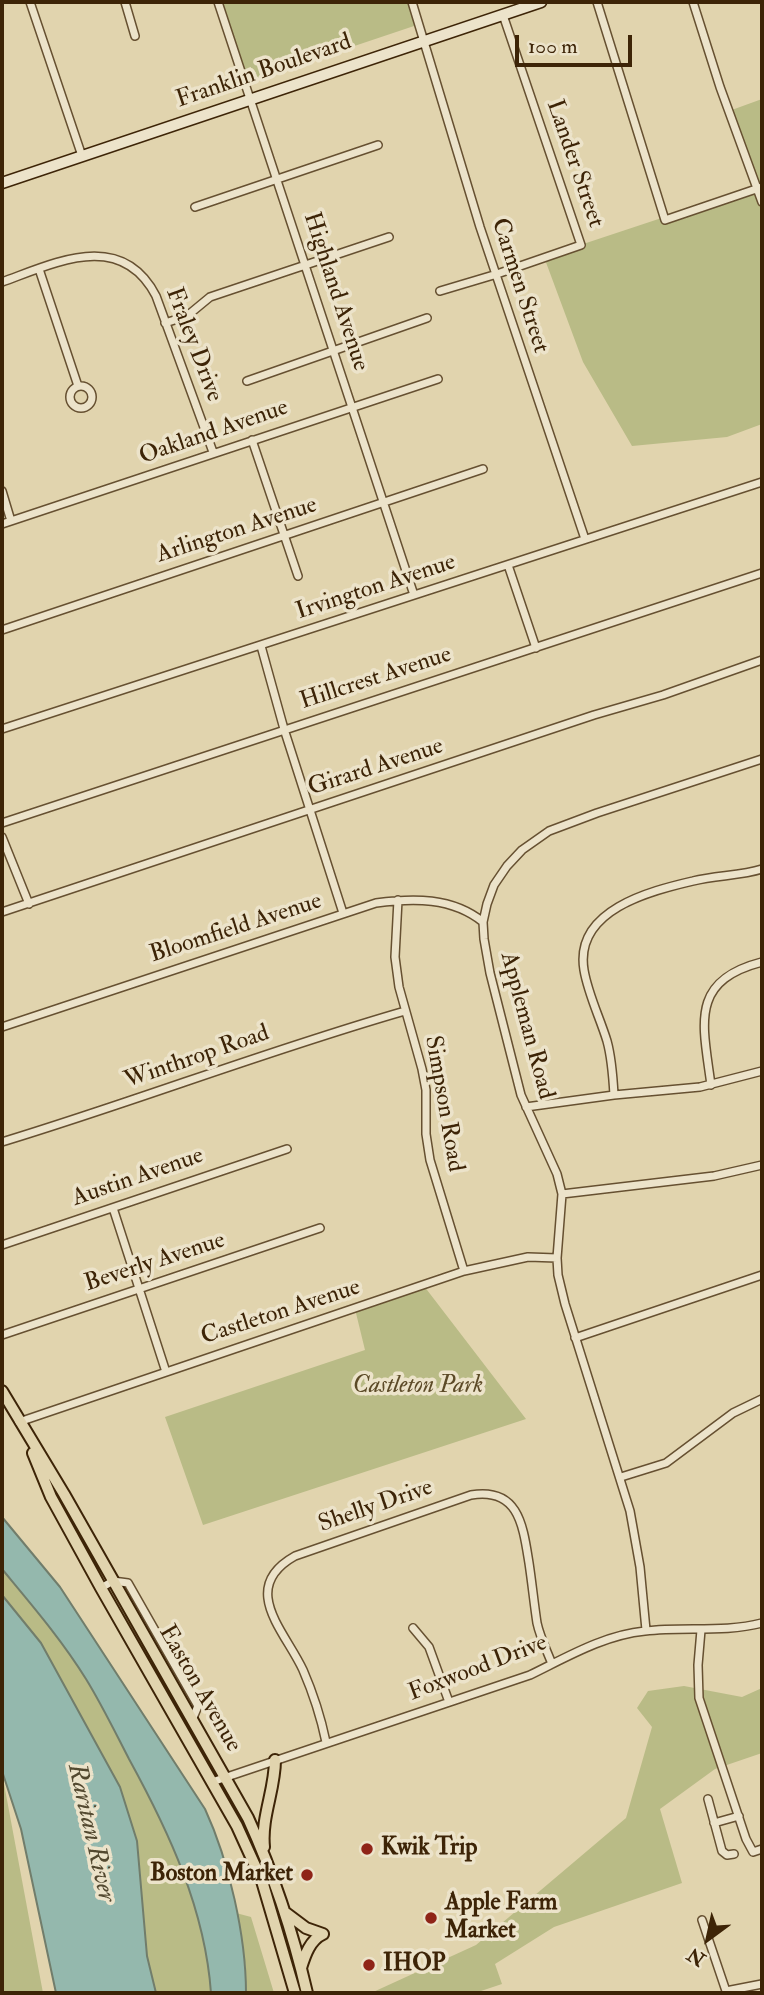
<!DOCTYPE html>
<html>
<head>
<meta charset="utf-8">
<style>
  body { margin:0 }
  #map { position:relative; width:764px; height:1995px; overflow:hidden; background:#e1d4ae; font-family:"IM FELL Double Pica",serif }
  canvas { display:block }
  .frame { position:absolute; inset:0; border:4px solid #3d2407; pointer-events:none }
  .north { position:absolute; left:673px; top:1904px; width:70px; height:70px; -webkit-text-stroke:5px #ece3ca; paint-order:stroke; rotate:213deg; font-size:19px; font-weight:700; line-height:28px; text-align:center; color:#3d2407 }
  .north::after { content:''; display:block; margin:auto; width:24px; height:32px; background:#3d2407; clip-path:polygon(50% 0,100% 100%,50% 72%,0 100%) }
  .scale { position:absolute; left:515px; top:35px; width:117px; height:32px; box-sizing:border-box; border:4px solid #3d2407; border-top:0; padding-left:9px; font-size:21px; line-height:24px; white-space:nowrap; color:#3d2407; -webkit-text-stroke:5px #ece3ca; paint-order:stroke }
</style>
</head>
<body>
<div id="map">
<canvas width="764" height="1995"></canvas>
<div class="frame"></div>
<div class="north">N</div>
<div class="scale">100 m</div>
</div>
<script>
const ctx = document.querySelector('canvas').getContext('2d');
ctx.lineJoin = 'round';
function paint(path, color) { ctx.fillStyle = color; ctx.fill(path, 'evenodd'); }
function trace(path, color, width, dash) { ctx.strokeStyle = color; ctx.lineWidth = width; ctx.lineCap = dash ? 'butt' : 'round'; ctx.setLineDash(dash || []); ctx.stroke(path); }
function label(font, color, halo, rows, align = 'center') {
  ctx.font = font + ' "IM FELL Double Pica",serif'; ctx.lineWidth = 7; ctx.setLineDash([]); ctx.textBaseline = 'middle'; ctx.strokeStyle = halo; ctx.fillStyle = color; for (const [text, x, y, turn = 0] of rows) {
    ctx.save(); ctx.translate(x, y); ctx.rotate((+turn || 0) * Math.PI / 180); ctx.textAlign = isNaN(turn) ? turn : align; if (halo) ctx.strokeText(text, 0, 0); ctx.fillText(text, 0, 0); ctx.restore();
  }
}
paint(new Path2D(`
  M220 2H410L417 25 247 82Z
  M762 99V424L727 437 632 446 583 362 544 257 752 188 729 111Z
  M424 1286 526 1419 203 1525 165 1417 365 1350 355 1309Z
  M2 1569C31 1604 62 1640 86 1679 102 1705 115 1732 129 1759 169 1832 205 1909 211 1993H156L147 1956 41 1643 2 1595Z
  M684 1686 742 1697 762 1688V1753L715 1769 660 1809 682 1883 554 1927 495 1964 502 1984 475 1993H371L476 1945 626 1818 652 1727 637 1708 648 1691Z
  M2 1773 43 1993H2Z
  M236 1913 251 1917 274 1993H246V1968Z`), '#b9bb86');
const water = new Path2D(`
  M2 1517 60 1587 205 1809C229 1861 246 1936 246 1993H211C205 1909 169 1832 129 1759 115 1732 102 1705 86 1679 62 1640 31 1604 2 1569Z
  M2 1595 41 1643 120 1787 137 1841 147 1956 156 1993H56L21 1829 2 1771Z`);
paint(water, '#94b8ad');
trace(water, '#717d6b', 2);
const street = new Path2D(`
  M30 2 82 156
  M125 2 135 36
  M218 2 414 595
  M412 2 480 227 585 539
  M597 2 665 220 762 187
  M693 2 720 87 762 202
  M195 207 378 145
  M39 269 78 386
  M2 282C55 263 121 229 156 296L213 452
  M440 291 497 274 581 245 503 15
  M165 323 187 316 210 297 389 237
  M247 381 427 318
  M70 397a11 11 0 1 1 22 0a11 11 0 1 1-22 0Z
  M252 440 298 576
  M2 491 11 521
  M2 524 438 379
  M508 565 536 648
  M2 630 483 469
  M261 646 284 729 343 913
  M2 729 762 482
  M2 823 762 573
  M2 837 29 904
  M398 900 395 957 399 987 422 1069 426 1090V1134L430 1160 464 1271
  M2 912 594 715 663 695 762 660
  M2 1027 376 903C413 898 452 897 483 922
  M711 1085C703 1024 689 981 762 962
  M614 1095C613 1077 612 1059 607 1041 600 1018 588 994 584 970 574 910 650 891 693 881 716 875 740 876 762 869
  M526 1107 614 1095 700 1087 762 1071
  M2 1142C137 1101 269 1050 405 1011
  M562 1194 714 1176 762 1165
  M113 1208 166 1372
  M2 1245 287 1149
  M2 1335 320 1228
  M575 1338 762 1275
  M19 1422 464 1271 528 1257 557 1258
  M621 1477 666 1463 733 1413 762 1399
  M101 1588 113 1581 128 1583 198 1706 192 1720
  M413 1628 429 1647 449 1702
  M646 1630 640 1567 630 1511 565 1304 558 1275 557 1258 562 1194 557 1174 521 1095 490 973 484 939 483 922 487 904 494 885 507 866 522 850 549 831 597 813 762 759
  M701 1630 698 1665 699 1698 746 1839 753 1852 762 1849
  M326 1742C321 1718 313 1693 303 1670 285 1631 238 1588 295 1556L471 1495C519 1487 523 1526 529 1563 532 1583 534 1603 537 1623 540 1637 547 1651 552 1664
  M212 1782 530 1675C567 1657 604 1635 645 1631 684 1626 723 1633 762 1623
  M708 1799 722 1851 727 1855 734 1854
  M714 1823 739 1816
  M702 1920 726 1991 762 1984`);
const secondary = new Path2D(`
  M2 183 541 2`);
const primary = new Path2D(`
  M2 1391 64 1494 248 1818C274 1875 293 1933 307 1993
  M33 1453 51 1497 101 1588 237 1826 262 1881 295 1993
  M264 1847C261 1817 275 1790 275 1760
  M286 1913 306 1928 323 1934
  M301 1968C305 1955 310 1940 323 1934`);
trace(street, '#665031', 10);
trace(secondary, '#3d2407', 13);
trace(primary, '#3d2407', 14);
trace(street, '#ece3ca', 7);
trace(secondary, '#ece3ca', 10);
trace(primary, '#e1d4ae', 10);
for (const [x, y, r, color] of [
  [367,1849,7,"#8f2418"],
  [307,1875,7,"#8f2418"],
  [431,1918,7,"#8f2418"],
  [369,1965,7,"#8f2418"]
]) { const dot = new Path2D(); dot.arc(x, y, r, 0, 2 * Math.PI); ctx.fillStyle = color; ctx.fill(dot); trace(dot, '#ece3ca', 2.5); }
label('24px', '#3d2407', '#ece3ca', [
  ["Franklin Boulevard",264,72,-19],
  ["Lander Street",574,164,71],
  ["Carmen Street",519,286,72],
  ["Highland Avenue",335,292,72],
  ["Fraley Drive",193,345,69],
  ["Oakland Avenue",214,433,-19],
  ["Arlington Avenue",237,531,-18],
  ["Irvington Avenue",376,588,-18],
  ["Hillcrest Avenue",376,679,-18],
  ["Girard Avenue",376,768,-18],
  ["Bloomfield Avenue",236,929,-18],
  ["Appleman Road",526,1026,75],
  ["Winthrop Road",197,1058,-19],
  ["Simpson Road",443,1104,80],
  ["Austin Avenue",138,1178,-19],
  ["Beverly Avenue",155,1263,-18],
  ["Castleton Avenue",281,1313,-18],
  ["Shelly Drive",376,1507,-19],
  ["Foxwood Drive",478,1669,-21],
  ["Easton Avenue",199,1689,60]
]);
label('italic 24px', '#5c4a27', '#ece3ca', [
  ["Castleton Park",418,1387]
]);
label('bold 24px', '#3d2407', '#ece3ca', [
  ["Kwik Trip",381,1849],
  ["Boston Market",293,1875,"right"],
  ["Apple Farm",445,1904],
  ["Market",445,1932],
  ["IHOP",383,1965]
], 'left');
label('italic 26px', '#534930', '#ece3ca', [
  ["Raritan River",90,1833,77]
]);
</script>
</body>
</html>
